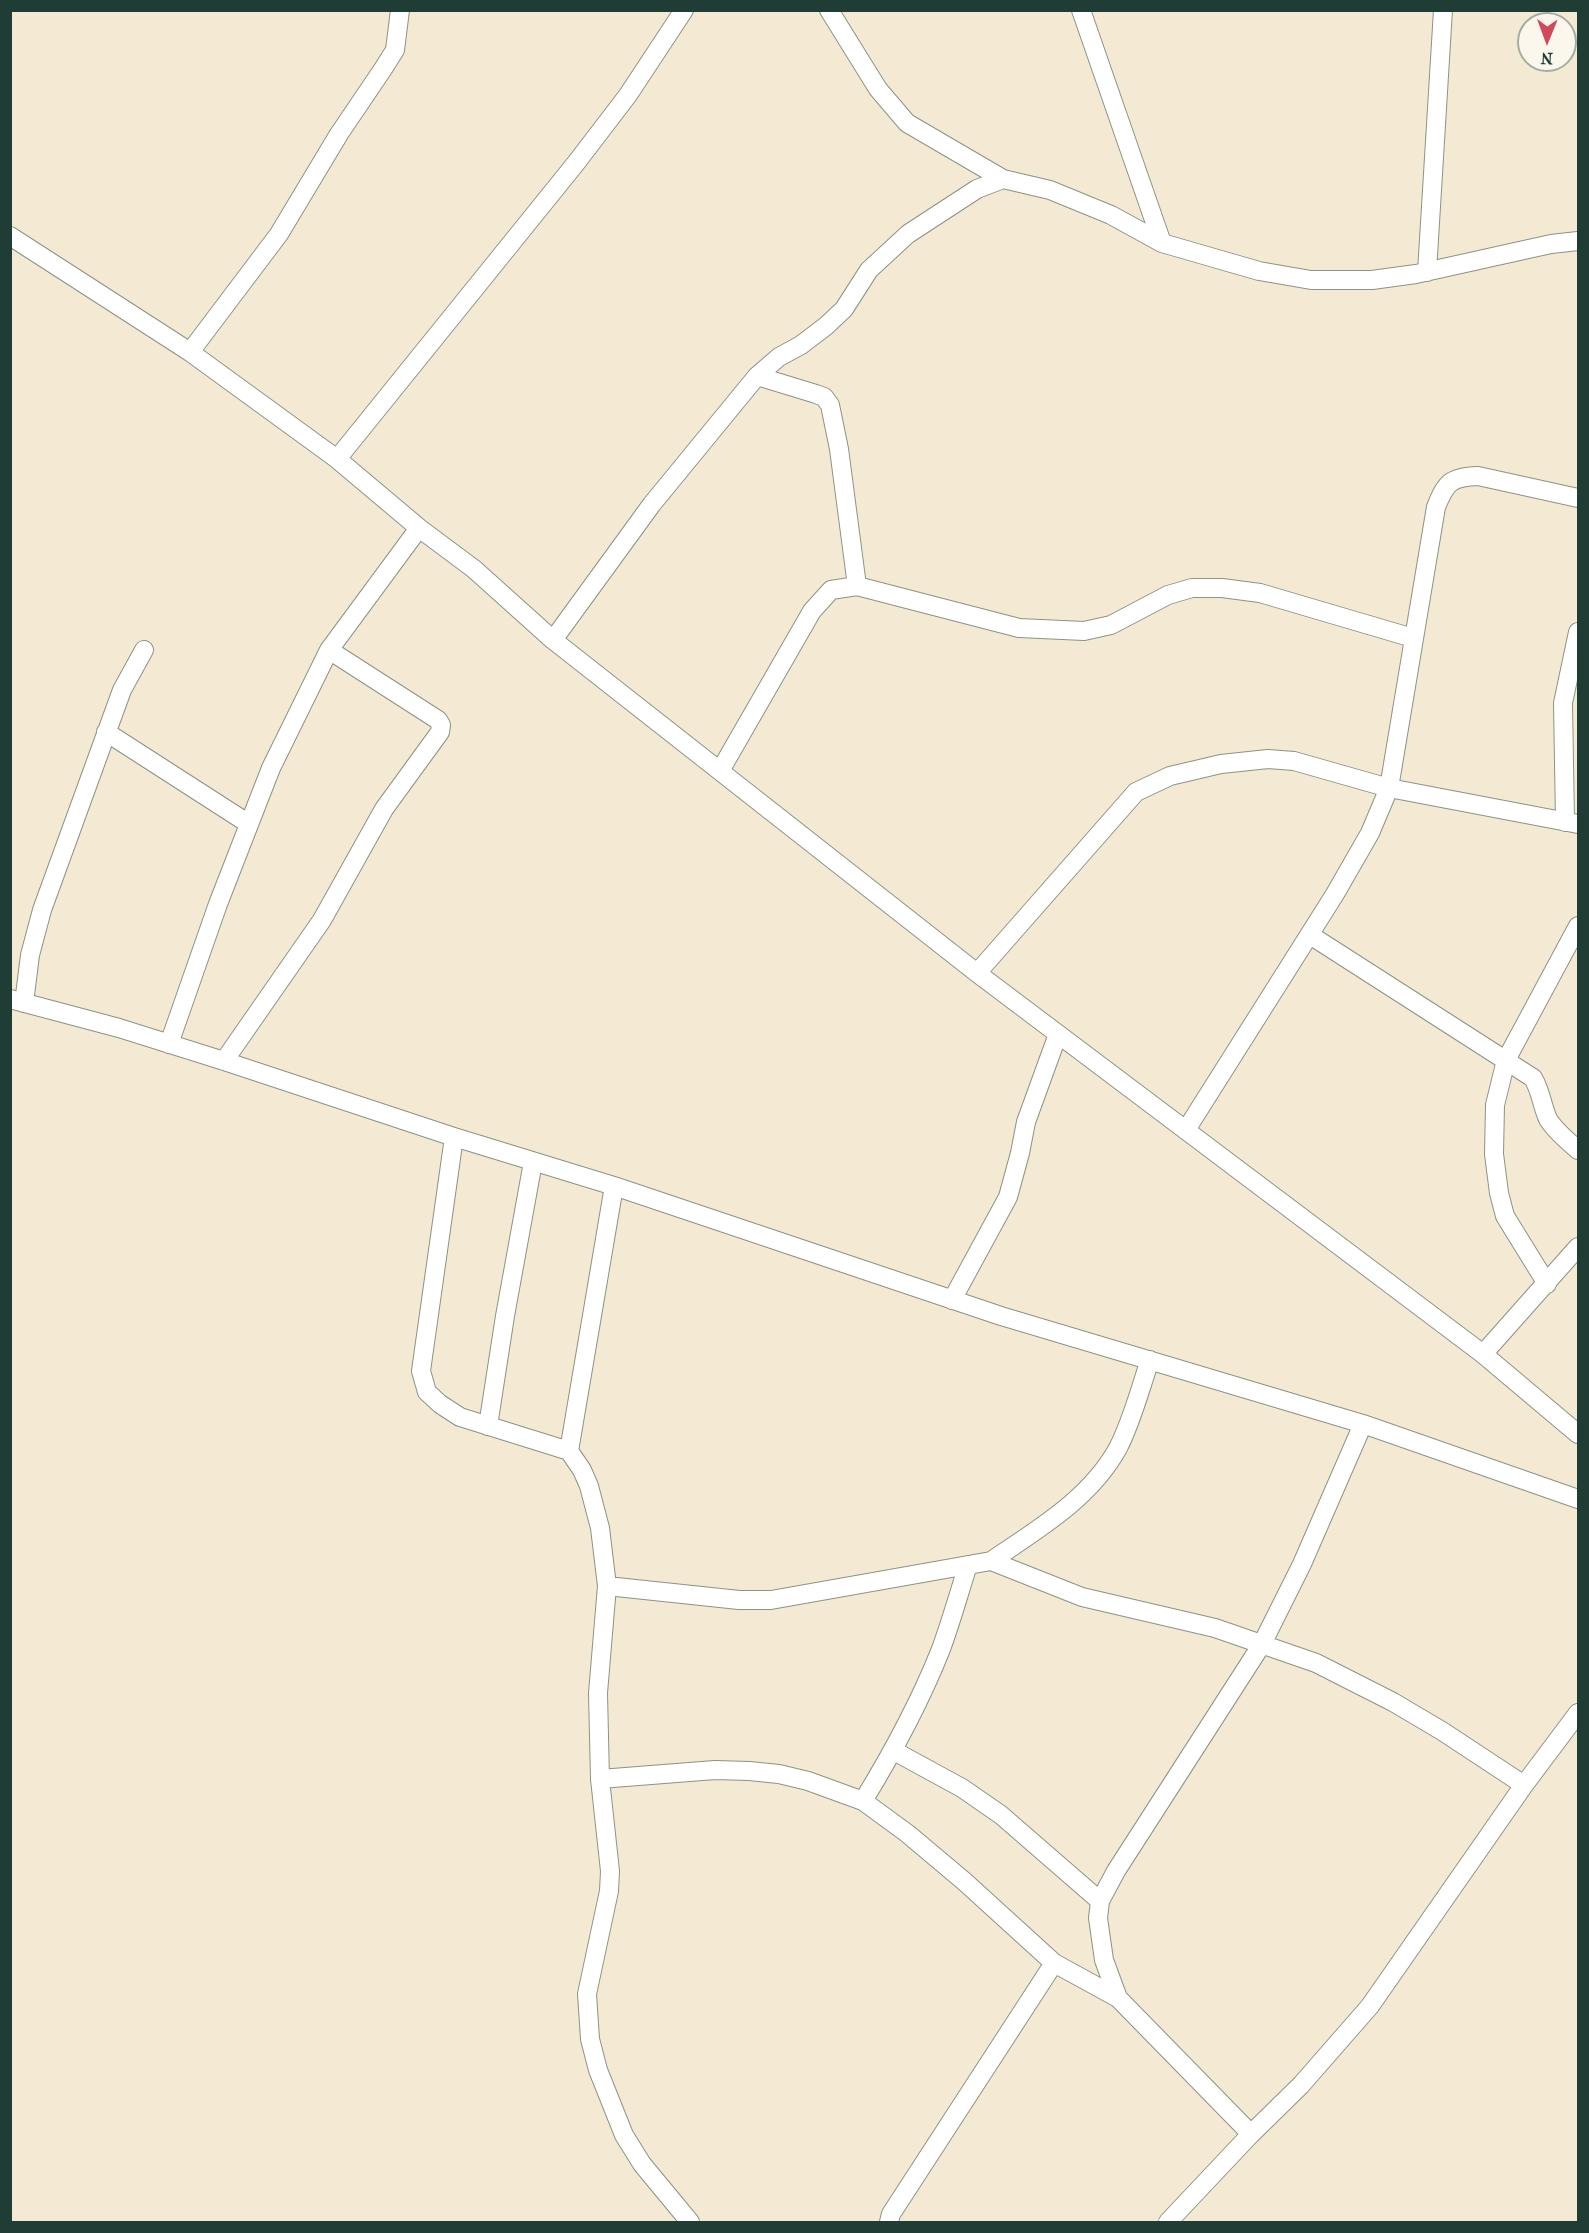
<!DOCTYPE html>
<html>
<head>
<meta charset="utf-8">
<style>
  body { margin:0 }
  #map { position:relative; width:1589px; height:2233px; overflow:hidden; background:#f4ead3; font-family:"IM FELL French Canon",serif }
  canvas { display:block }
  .frame { position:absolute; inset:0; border:12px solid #1f3d34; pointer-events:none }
  .north { position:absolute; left:1517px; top:12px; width:60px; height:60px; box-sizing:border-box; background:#fbf7ec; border:2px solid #a3ada2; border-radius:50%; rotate:181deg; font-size:16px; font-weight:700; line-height:24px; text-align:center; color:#1f3d34 }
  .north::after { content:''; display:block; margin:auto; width:21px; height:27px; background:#d1495b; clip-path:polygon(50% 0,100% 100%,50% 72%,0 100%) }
</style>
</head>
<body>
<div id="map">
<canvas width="1589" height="2233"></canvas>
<div class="frame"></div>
<div class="north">N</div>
</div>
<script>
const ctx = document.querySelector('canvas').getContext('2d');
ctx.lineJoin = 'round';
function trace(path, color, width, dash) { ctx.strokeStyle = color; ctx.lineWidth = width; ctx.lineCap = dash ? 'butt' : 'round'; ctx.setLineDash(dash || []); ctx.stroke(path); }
const minor = new Path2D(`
  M829 10 878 89 907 123 1003 179
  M1081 10 1162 243
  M10 236 190 352 337 459 419 528 474 569 553 640 977 973 1483 1354 1578 1434
  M1427 272 1443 10
  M190 352 279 234 339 134 383 69 395 50 400 10
  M757 376 816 394 824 397 830 405 839 449 857 586
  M337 459 576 163 628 95 684 10
  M553 640 652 504 757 376 779 357 801 345 826 326 844 309 869 270 908 234 977 189 1003 179 1050 190 1111 215 1162 243 1259 271 1311 280H1372L1416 274 1551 244 1578 241
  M106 732 249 824
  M720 771 812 611 831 590 857 586 1019 628 1084 631 1111 625 1168 595 1192 588H1222L1260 593 1413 638
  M1565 822 1563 703 1578 632
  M1310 935 1533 1078C1541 1091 1542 1106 1548 1119 1555 1131 1568 1141 1578 1150
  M977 973 1136 792 1170 776 1221 764 1268 759 1294 761 1389 788 1578 824
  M10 999 119 1028 224 1061 454 1137 614 1186 1001 1316 1363 1424 1578 1499
  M24 1003 30 955 42 910 122 690 144 650
  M169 1044 218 904 271 768 329 650 419 528
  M224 1061 322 920 384 809 440 732 441 725 438 720 329 650
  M1186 1130 1335 894 1370 833 1389 788 1436 507C1446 482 1451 477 1478 476L1578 498
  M454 1137 421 1371 427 1392 440 1404 460 1417 569 1451 582 1470 589 1486 600 1528 607 1586 598 1693 600 1779 610 1871 609 1891 587 1994 590 2039 598 2070 624 2135 642 2164 690 2222
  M1547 1284 1505 1216 1499 1193 1494 1154 1495 1105 1506 1060 1578 926
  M952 1300 1008 1197 1020 1153 1026 1122 1058 1034
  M1483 1354 1578 1247
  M488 1426 505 1316 533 1162
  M569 1451 614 1186
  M991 1561C1038 1529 1090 1499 1118 1448 1132 1421 1140 1389 1150 1360
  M607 1586 739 1600H771L991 1561 1082 1597 1215 1628 1316 1663 1393 1702 1442 1731 1524 1785
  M894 1751 962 1788 1001 1815 1100 1901
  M600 1779 715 1770 749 1771 779 1774 808 1781 863 1801 908 1834 965 1882 1054 1963 1118 1998
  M863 1801C893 1752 920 1702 941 1649 951 1622 959 1593 968 1565
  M1251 2134 1118 1998 1104 1960 1098 1918 1100 1901 1116 1871 1262 1644 1302 1564 1363 1424
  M889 2222 891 2214 1054 1963
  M1168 2222 1251 2134 1301 2085 1370 2006 1524 1785 1578 1713`);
trace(minor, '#8a9484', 20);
trace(minor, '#fff', 18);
</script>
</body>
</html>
